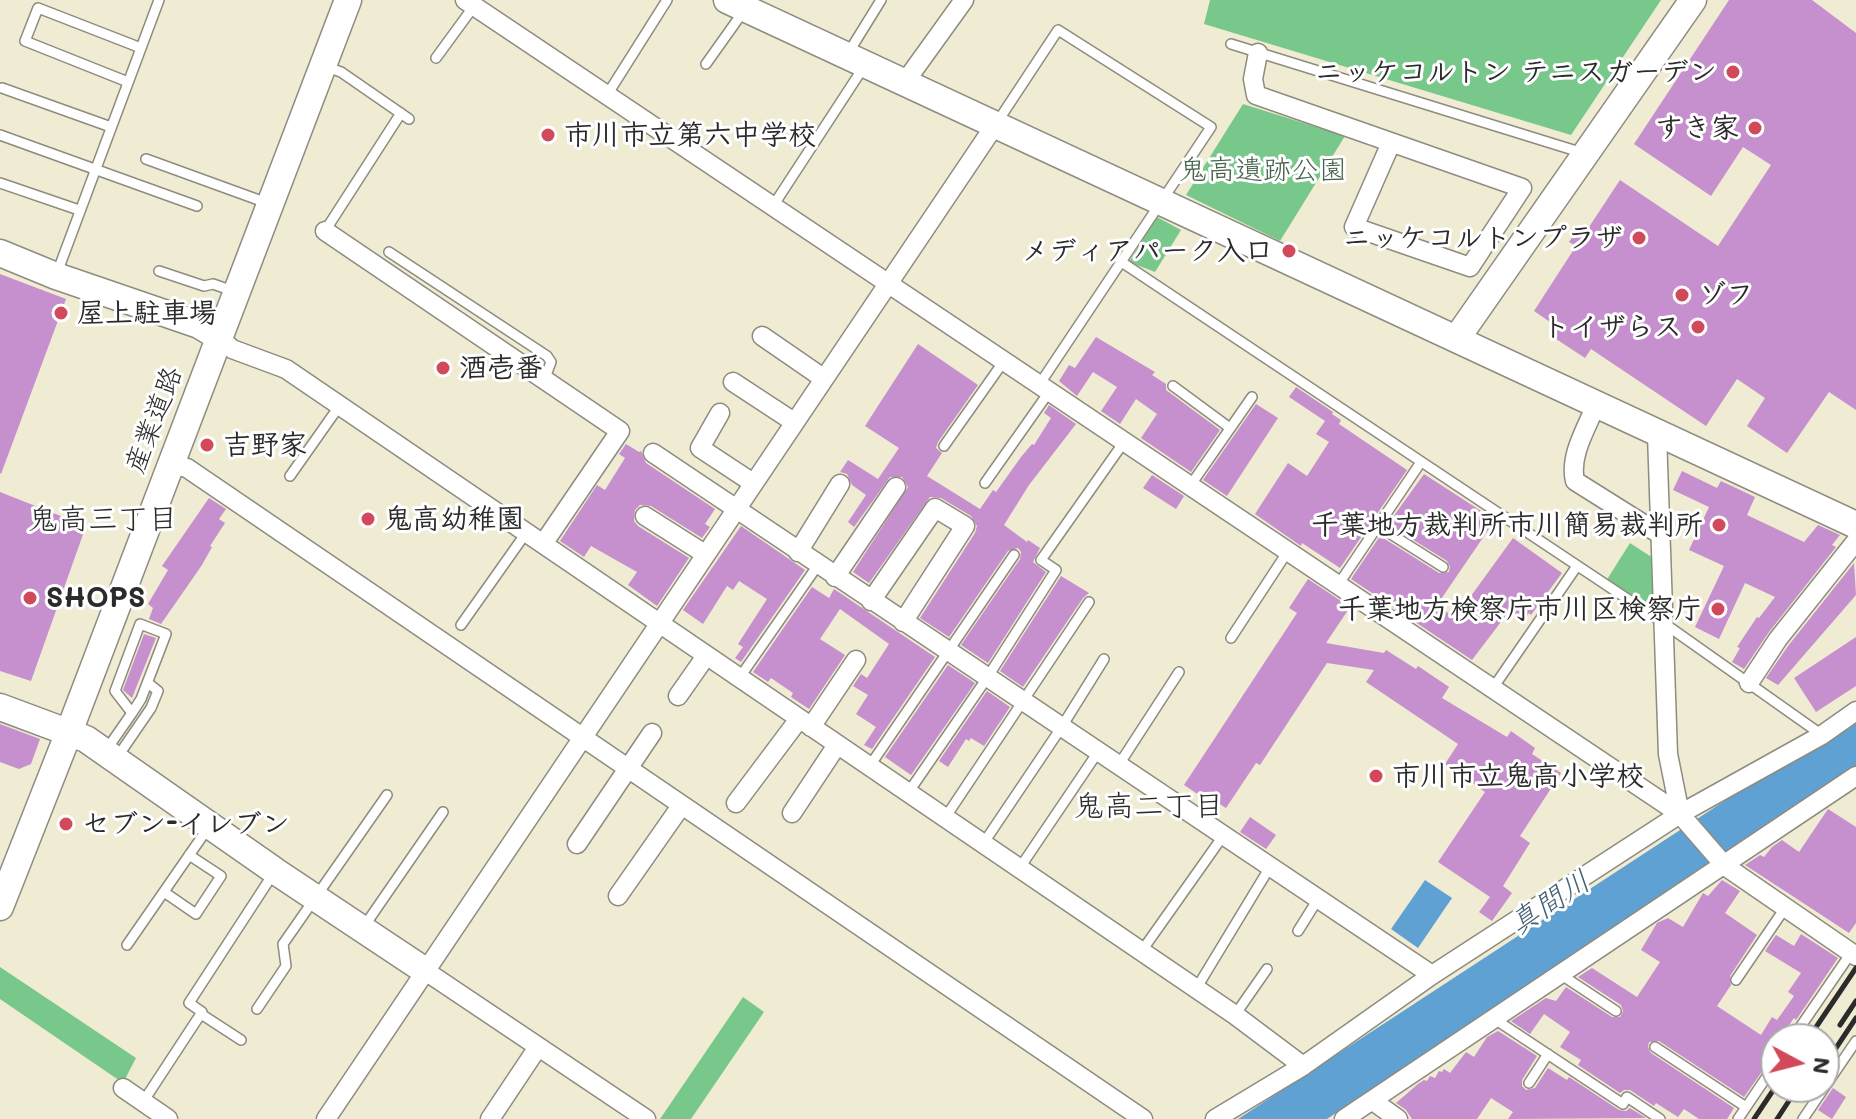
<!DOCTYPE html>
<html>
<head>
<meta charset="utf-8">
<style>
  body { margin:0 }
  #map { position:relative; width:1856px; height:1119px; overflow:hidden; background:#f0ebd3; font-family:Mali,sans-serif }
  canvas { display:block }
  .north { position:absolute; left:1760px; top:1023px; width:80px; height:80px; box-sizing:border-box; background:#fff; border:2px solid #aaa; border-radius:50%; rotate:97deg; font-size:22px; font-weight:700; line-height:32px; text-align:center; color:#2b2b2b }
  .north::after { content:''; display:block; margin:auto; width:28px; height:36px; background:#d1495b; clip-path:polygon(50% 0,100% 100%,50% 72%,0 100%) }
</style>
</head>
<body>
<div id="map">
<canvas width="1856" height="1119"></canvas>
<div class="north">N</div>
</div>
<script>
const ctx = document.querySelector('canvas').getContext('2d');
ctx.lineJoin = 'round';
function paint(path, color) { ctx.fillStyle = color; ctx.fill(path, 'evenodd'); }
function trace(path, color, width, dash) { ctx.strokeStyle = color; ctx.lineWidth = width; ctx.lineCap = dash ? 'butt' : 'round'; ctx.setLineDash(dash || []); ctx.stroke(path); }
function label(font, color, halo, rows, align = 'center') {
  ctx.font = font + ' Mali,"Klee One",sans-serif'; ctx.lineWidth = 6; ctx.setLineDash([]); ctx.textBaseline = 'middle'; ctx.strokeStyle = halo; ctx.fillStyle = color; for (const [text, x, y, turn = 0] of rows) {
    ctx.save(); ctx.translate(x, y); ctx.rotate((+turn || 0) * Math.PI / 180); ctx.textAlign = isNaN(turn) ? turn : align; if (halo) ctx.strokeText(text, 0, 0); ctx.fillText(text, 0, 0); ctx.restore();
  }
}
paint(new Path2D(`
  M1210 0H1661L1571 135 1204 24Z
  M1243 104 1345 136 1280 241 1186 195Z
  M1157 217 1181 230 1155 272 1129 262Z
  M1630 543 1653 558 1652 612 1606 581Z
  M0 967 136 1058 123 1083 0 999Z
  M743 997 764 1012 691 1119H660Z`), '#77c88a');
paint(new Path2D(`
  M1856 715V769L1327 1119H1238Z
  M1425 880 1452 898 1418 948 1391 929Z`), '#60a1d3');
paint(new Path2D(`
  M1729 0H1812L1856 33V410L1829 392 1787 453 1747 426 1765 398 1737 379 1706 426 1591 349 1585 358 1550 335 1556 326 1534 311 1576 246 1569 242 1578 229 1585 233 1620 180 1718 246 1771 165 1743 147 1711 196 1634 144Z
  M0 274 66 299 1 474 0 473Z
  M1096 337 1155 372 1152 375 1166 384V390L1220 430 1191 472 1141 438 1157 414 1136 399 1120 424 1101 411 1117 387 1093 372 1077 396 1059 381 1069 365 1075 368Z
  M918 344 978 385 938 442 936 448 942 453 927 476 980 509 993 490 996 492 1021 457 1032 444 1034 445 1051 418 1044 413 1049 405 1076 424 1029 485 1004 525 1027 542 1028 540 1040 548 1033 562 1046 572 988 663 961 645 1020 559 1021 552 1018 548 1008 551 949 637 920 618 975 533 977 526 971 516 941 498 930 497 869 583 853 572 908 487 902 477H890L854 527 848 522 866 495 852 485 847 474 840 472 848 460 878 479 899 448 865 426Z
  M1296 387 1333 412 1332 414 1341 420 1339 424 1407 470 1340 568 1302 543 1301 546 1255 514 1288 463 1307 476 1329 442 1316 434 1325 421 1289 397Z
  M1256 404 1278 418 1227 496 1203 480Z
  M626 444 639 452 641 451 646 463 715 509 705 524 710 527 702 538 651 506 640 505 635 510 634 521 638 526 689 558 657 606 628 585 637 572 591 546 584 557 560 541 597 485 605 490 625 458 619 454Z
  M1682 471 1717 488 1721 481 1755 497 1747 515 1804 542 1818 525 1840 535 1832 545 1836 547 1769 632 1744 669 1732 662 1740 648 1737 647 1757 617 1759 618 1775 597 1745 583 1719 639 1695 627 1724 566 1689 550 1709 507 1673 490Z
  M1424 474 1495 520 1437 605 1455 618 1513 538 1562 573 1531 615 1529 613 1524 620 1510 610 1472 660 1351 579 1380 536 1439 573 1449 572 1450 567 1447 561 1388 524Z
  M1152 475 1184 496 1176 509 1143 488Z
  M0 492 86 526 31 681 0 671Z
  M209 498 226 509 219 519 225 523 210 546 212 547 202 565 161 624 149 619 153 608 148 604 168 570 162 566Z
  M741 526 805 570 741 662 735 658 743 647 738 644 767 599 739 581 733 590 727 586 703 624 683 610Z
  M1854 563 1856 595 1778 685 1766 678 1788 646Z
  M1061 576 1089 593 1083 598 1023 687 1000 671Z
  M1308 579 1350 607 1326 643 1384 653 1386 650 1416 669 1418 666 1449 687 1442 698 1507 737 1511 731 1535 748 1532 754 1561 773 1520 836 1530 843 1503 886 1512 893 1492 921 1479 912 1490 897 1438 862 1485 792 1445 764 1458 744 1366 682 1374 670 1327 663 1260 765 1256 763 1226 808 1210 798 1208 801 1184 785 1297 613 1289 608Z
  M812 587 829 598 834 589 935 657 872 749 864 745 876 727 856 714 868 695 853 686 861 674 867 678 889 644 840 609 820 639 845 655 809 709 791 697 793 693 771 678 768 682 753 672Z
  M144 634 156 638 132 698 123 690Z
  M1856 637V686L1816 712 1794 678Z
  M948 665 975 683 911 775 885 757Z
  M987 691 1010 707 984 746 971 738 969 741 966 739 948 767 939 761Z
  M0 724 40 739 31 764 19 769 0 762Z
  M1828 809 1856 827V923L1849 933 1745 865 1760 855 1764 857 1772 847 1782 840 1799 852Z
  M1250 817 1276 835 1266 849 1240 832Z
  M1722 880 1740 891 1725 913 1757 935 1730 976 1731 985 1717 1006 1761 1035 1772 1017 1777 1020 1794 996 1788 992 1801 973 1765 951 1776 935 1794 946 1801 934 1838 958 1796 1020 1794 1018 1779 1039H1776V1052L1744 1097 1659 1041 1649 1042 1648 1047 1651 1053 1734 1108 1727 1119H1699L1684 1109 1678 1117 1656 1103 1654 1106 1630 1090H1624L1620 1093 1578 1065 1581 1060 1560 1047 1570 1032 1544 1014 1530 1034 1511 1021 1546 998 1556 1001 1566 987 1612 1017H1620L1623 1011 1621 1005 1578 977 1592 968 1637 997 1660 962 1641 950 1657 923 1668 918 1683 927 1703 893 1708 896Z
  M1498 1031 1537 1056 1522 1080V1086L1526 1090 1535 1088 1548 1068 1567 1080 1569 1077 1619 1110 1626 1111 1630 1108 1646 1118 1508 1119 1513 1112 1491 1098 1477 1119H1412L1406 1110 1396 1103 1418 1084 1424 1080 1427 1081 1430 1076 1435 1078 1439 1071 1442 1072 1444 1069 1450 1073 1466 1052 1474 1057 1487 1037Z
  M1833 1088 1846 1097 1832 1119 1818 1110Z`), '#c590cd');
const lane = new Path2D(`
  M1231 44 1583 153
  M847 55 881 0
  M436 58 474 6
  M706 64 743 12
  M324 66 341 72 409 119
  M128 82 25 41 38 8 141 48
  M2 88 111 127
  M607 95 667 0
  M998 121 1058 30 1211 127 1039 385
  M0 135 197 206
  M146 159 267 203
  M0 183 79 210
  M773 206 865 65
  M325 231 401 113
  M389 252 547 356 551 362 545 378
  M1120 261 1665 624 1822 735
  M159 271 204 286 213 284 233 291
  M57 273 159 0
  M1173 386 1230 428
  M944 446 1004 361
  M290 476 340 405
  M985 483 1049 392
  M1190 486 1252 397
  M1378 526 1443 567
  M1338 585 1421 462
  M140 624 166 634 141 699 132 713 115 691Z
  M461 625 526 533
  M1231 638 1288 551
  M740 677 818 565
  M1493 688 1577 566
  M107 749 132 713
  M116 759 151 708 158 691 148 683
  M1118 766 1179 672
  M869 767 1014 555
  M908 793 987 678 1056 570 1041 560 1124 442
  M945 818 1089 602
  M983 844 1061 728 1104 659
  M1019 869 1098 752
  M164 892 196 914 221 876 189 855
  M363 928 443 812
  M1298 931 1318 899
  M127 945 208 828
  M1141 952 1223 836
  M1560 974 1616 1011
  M1736 980 1785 908
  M1196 989 1270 867
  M257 1009 286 966 283 944 387 795
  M201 1014 241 1040
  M1235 1015 1267 969
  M1493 1018 1623 1104 1627 1097 1660 1119
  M1792 1039 1851 953
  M1655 1047 1746 1107
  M1529 1083 1548 1054
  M143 1102 202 1012 189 1003 273 874
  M1738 1119 1776 1063
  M1803 1119 1856 1041`);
const street = new Path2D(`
  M465 0 1680 814 1725 866 1856 956
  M1258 53 1253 79 1256 95 1522 188 1470 267 1354 227 1391 143
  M905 82 964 0
  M325 231 620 431 543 544
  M762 336 823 378
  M219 337 232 349 286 369 1235 1015 1303 1066
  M733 382 794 422
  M1596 405C1586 429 1569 456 1575 481L1661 535
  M720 413 700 448 753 483
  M1657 434 1668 754 1680 814
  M653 453 1432 975
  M172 464 187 468 1143 1119
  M645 516 705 554
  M798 552 840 484
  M835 577 896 487
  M871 601 935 508 965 526 903 622
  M1749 683 1778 639 1856 541
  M678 696 706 656
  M811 727 856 660
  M736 803 799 719
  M792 813 837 745
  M577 844 652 733
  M618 896 681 806
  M424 970 646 1119
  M123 1088 168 1119
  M1373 1101 1398 1119
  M326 1119 995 125
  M490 1119 538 1047
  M1215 1119 1303 1066 1432 975 1680 814 1822 735 1856 711
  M1344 1119 1856 776`);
const secondary = new Path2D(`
  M727 0 1856 525
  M0 253 56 276 199 325 219 337
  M1457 338 1693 0
  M0 707 86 739 275 871 424 970
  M0 907 69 732 348 0`);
trace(lane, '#8e8b7f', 12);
trace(street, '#8e8b7f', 21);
trace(secondary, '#8e8b7f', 29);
trace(lane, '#fff', 9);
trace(street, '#fff', 18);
trace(secondary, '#fff', 26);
trace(new Path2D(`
  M1840 1025 1856 1001
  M1808 1039 1856 968
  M1824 1066 1856 1018
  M1754 1119 1776 1086
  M1777 1119 1798 1087`), '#2b2b2b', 5);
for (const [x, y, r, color] of [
  [1733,72,8,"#d1495b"],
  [1755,128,8,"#d1495b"],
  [548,135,8,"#d1495b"],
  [1639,238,8,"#d1495b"],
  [1289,251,8,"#d1495b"],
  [1682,295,8,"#d1495b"],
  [61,313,8,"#d1495b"],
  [1698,327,8,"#d1495b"],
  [443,368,8,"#d1495b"],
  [207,445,8,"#d1495b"],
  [368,519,8,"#d1495b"],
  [1719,525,8,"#d1495b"],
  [30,598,8,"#d1495b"],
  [1718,609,8,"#d1495b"],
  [1376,776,8,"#d1495b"],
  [66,824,8,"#d1495b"]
]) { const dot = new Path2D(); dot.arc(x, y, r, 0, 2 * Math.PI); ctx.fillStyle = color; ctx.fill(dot); trace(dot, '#fff', 3); }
label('bold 28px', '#2b2b2b', '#fff', [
  ["ニッケコルトン テニスガーデン",1717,72,"right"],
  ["すき家",1739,128,"right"],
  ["市川市立第六中学校",564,135],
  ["ニッケコルトンプラザ",1623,238,"right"],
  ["メディアパーク入口",1273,251,"right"],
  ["ゾフ",1698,295],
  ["屋上駐車場",77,313],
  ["トイザらス",1682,327,"right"],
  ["酒壱番",459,368],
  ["吉野家",223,445],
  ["鬼高幼稚園",384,519],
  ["千葉地方裁判所市川簡易裁判所",1703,525,"right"],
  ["SHOPS",46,598],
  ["千葉地方検察庁市川区検察庁",1702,609,"right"],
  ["市川市立鬼高小学校",1392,776],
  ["セブン-イレブン",82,824]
], 'left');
label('28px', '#46624c', '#fff', [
  ["鬼高遺跡公園",1263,170]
]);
label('28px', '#2b2b2b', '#fff', [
  ["産業道路",154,420,-69]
]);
label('30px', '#2b2b2b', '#fff', [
  ["鬼高三丁目",103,520],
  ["鬼高二丁目",1149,807]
]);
label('italic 30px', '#436077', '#fff', [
  ["真間川",1550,903,-33]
]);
</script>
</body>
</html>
